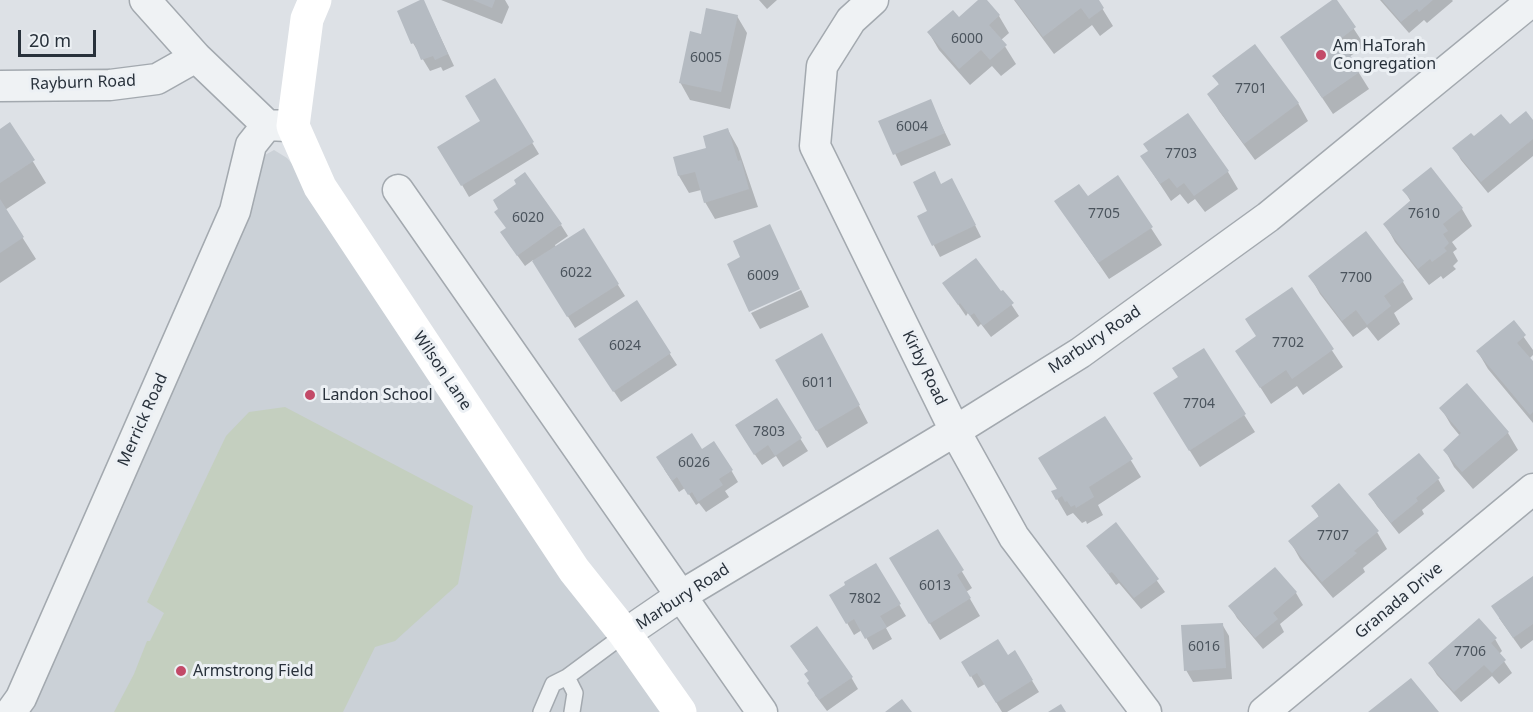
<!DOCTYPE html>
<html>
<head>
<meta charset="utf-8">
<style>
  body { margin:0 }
  #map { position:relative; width:1533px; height:712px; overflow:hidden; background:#dde1e6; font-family:"Noto Sans",sans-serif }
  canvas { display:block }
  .scale { position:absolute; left:18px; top:30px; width:78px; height:27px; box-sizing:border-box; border:3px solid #28313b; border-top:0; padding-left:8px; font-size:18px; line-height:21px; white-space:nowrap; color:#28313b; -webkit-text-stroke:4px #ecf0f4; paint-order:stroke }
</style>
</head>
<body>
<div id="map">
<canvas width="1533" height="712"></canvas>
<div class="scale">20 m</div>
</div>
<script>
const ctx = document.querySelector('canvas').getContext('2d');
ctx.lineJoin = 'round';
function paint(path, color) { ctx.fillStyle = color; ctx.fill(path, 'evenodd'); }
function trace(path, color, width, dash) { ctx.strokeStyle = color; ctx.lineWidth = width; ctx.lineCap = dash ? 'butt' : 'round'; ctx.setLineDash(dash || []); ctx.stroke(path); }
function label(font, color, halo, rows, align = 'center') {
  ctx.font = font + ' "Noto Sans",sans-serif'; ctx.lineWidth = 6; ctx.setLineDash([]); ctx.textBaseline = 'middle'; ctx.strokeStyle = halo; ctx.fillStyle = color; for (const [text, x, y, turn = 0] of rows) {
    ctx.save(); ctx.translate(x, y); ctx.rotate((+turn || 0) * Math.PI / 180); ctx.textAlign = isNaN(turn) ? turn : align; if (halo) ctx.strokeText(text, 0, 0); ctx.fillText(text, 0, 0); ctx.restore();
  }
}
paint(new Path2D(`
  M274 150 287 158 300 173 669 712H19L120 514 244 218 265 155Z`), '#cbd1d7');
paint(new Path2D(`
  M285 407 473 506 458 584 395 641 375 647 343 712H114L134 674 147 641H150L164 613 147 602 226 436 249 412Z`), '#c4cfbf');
paint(new Path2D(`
  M423 0 454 66 443 71 441 67 430 71 413 43Z
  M441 0H505L509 7 502 24Z
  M759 0H777L767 9Z
  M980 0H985L999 16 1009 33 1001 40 1016 64 1001 76 992 66 970 85 939 50 929 33 959 19Z
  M1014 0H1097L1113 26 1100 36 1092 25 1054 54Z
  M1335 0 1365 46 1349 57 1369 89 1333 114 1282 38Z
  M1380 0H1452L1453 1 1427 23 1424 20 1409 33Z
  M737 16 747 33 730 109 690 100 680 82 702 36Z
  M1214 76 1298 103 1308 121 1255 160 1219 111 1209 94 1220 86Z
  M494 80 539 154 469 197 440 147 482 121Z
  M930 101 951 145 901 166 880 122Z
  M1533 122V156L1488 193 1461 160 1454 148 1474 139 1509 126Z
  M10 124 46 183 5 210 36 259 0 283V130Z
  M728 130 738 148 758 207 715 219 705 202 701 190 689 193 679 176 675 158 708 149Z
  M1142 157 1228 172 1238 189 1205 212 1195 199 1188 204 1180 194 1171 201Z
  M1431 169 1462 209 1472 226 1452 242 1457 249 1453 252 1458 261 1453 266 1456 269 1443 279 1441 276 1429 285 1395 242 1385 224 1411 202 1404 190Z
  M1118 177 1162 245 1109 279 1056 202 1088 198Z
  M941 185 958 191 981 237 940 257 919 217 929 211Z
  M561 225 568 236 555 245 556 247 583 230 625 296 575 328 533 260 525 266 509 244Z
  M1310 276 1403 282 1413 299 1394 313 1400 324 1378 341 1367 327 1353 337 1320 294Z
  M944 284 1001 293 1003 292 1019 316 991 337 981 324 978 327 968 313 966 316Z
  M1291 289 1343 367 1303 395 1297 386 1271 404 1237 351 1257 337Z
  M801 290 809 307 760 329 751 313Z
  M636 302 677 365 621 402 587 351Z
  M1513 322 1533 350V355L1529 359 1533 364V423L1488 369 1478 352Z
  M1203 350 1255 432 1200 467 1165 411 1179 378Z
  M831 352 868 423 827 448 777 361Z
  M776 400 808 451 783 467 776 456 762 465 743 437Z
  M1441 408 1508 433 1518 450 1473 489 1454 467 1445 450 1460 436 1451 425Z
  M1105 418 1141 477 1098 505 1103 515 1087 524 1086 521 1082 523 1073 513 1067 516 1053 492 1059 490Z
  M701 451 731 470 738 482 725 491 729 497 706 512 699 503 696 505 685 488 679 492 664 469Z
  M1438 479 1445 491 1422 510 1424 514 1399 534 1377 506 1370 495Z
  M1313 506 1377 532 1387 549 1363 568 1365 572 1333 598 1300 559 1290 541 1319 517Z
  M1116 524 1165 592 1141 609 1119 583 1116 585 1088 546Z
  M937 531 972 588 966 592 980 616 940 640 901 576Z
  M876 565 906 616 886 628 892 639 873 650 862 630 854 635 831 595Z
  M1275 569 1296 593 1303 605 1280 624 1284 632 1263 649 1237 618 1230 606Z
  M1533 577V640L1521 649 1499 618Z
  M1222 624 1229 636 1232 679 1193 682 1186 670Z
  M1495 639 1502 651 1499 654 1512 673 1499 684 1492 676 1461 702 1437 675 1430 664Z
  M1015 653 1039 692 1007 712H1002L985 684 978 688 963 662 1008 657Z
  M799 658 851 677 858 689 827 711 815 695 809 672Z`), '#0003');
paint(new Path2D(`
  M420 0H424L448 54 435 60 433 56 421 60 414 43 411 44 397 11Z
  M473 0H495L492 8Z
  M978 0H987L1000 15 989 25 1007 45 990 60 981 50 959 69 927 32 953 10 959 17Z
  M1015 0H1099L1104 8 1089 19 1081 8 1043 37Z
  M1332 0H1337L1356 27 1339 40 1361 71 1322 98 1280 37Z
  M1382 0H1433L1419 12 1417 9 1401 22Z
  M706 8 738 15 721 92 679 83 690 31 701 34Z
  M1255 44 1299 103 1244 144 1207 94 1219 84 1212 76Z
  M495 78 534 142 461 186 437 147 480 121 465 96Z
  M931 99 945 133 893 155 878 121Z
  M1526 111 1533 120V139L1481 182 1452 148 1471 133 1474 136 1501 114 1510 124Z
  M1188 113 1229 171 1194 196 1184 183 1177 188 1169 178 1160 184 1140 156 1148 151 1143 144Z
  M10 122 35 160 0 183V129Z
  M728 128 738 161 741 160 749 189 704 203 695 172 678 176 673 157 706 148 703 136Z
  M1431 167 1463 208 1443 224 1448 231 1443 234 1449 243 1444 248 1447 251 1432 262 1430 259 1418 269 1383 224 1411 200 1402 190Z
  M935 171 941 184 952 178 976 225 932 246 917 216 927 211 913 182Z
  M525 172 562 224 517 256 500 232 506 228 494 212 498 209 493 200 516 184 514 180Z
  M1118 175 1153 227 1098 263 1054 201 1079 184 1088 196Z
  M0 199 24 237 0 253Z
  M770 224 800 289 749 312 727 264 740 257 733 241Z
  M584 228 619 284 567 317 532 261Z
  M1366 231 1404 281 1384 296 1391 306 1367 325 1356 310 1342 321 1308 276Z
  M976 258 1001 291 1003 290 1014 303 983 326 974 313 970 316 960 303 958 305 942 283Z
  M1292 287 1334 349 1292 379 1286 370 1260 388 1235 351 1256 336 1245 319Z
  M637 300 671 353 613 392 578 339Z
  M1514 320 1526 335 1517 343 1533 361V412L1530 415 1476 351Z
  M822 333 860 405 816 431 775 360Z
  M1204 348 1246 414 1189 451 1153 393 1178 377 1172 368Z
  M1467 383 1509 432 1462 472 1443 450 1461 433 1439 408Z
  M777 398 802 438 775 456 768 445 754 455 735 425Z
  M1105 416 1133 459 1089 487 1094 497 1076 508 1075 505 1071 507 1067 501 1065 502 1062 496 1056 500 1051 491 1057 489 1038 458Z
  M692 433 702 449 714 441 733 470 719 479 723 485 698 502 692 492 688 495 677 477 672 481 656 457Z
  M1419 453 1440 478 1416 498 1418 501 1391 523 1368 494Z
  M1339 483 1379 531 1354 551 1357 553 1322 582 1288 541 1319 516 1311 506Z
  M1116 522 1159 579 1134 598 1112 572 1108 574 1086 546Z
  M938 529 964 570 957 575 971 598 929 624 889 558Z
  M876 563 901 604 880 616 887 627 865 639 854 619 846 624 829 595 845 585 844 582Z
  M1275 567 1297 592 1273 613 1278 619 1255 638 1228 606Z
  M1533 576V624L1513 638 1491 606Z
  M1479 618 1497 638 1491 643 1506 660 1492 673 1484 665 1454 692 1428 663Z
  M1223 623 1226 668 1184 671 1181 625Z
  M817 626 853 677 819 700 807 683 809 681 804 674 808 671 790 646Z
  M998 639 1008 655 1015 650 1033 680 996 703 977 673 970 677 961 662Z
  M1411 678 1439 712H1368Z
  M902 699 912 712H885Z
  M1061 704 1066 712H1048Z`), '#b5bbc2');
const lane = new Path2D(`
  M567 677 575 693 572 712
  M541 712 553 684 567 677 625 634`);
const street = new Path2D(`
  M145 0 196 57 267 125 287 126
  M873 0 851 20 822 66 815 146 955 431 1014 537 1146 712
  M0 86 110 85 157 79 196 57
  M398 190 762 712
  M625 634 682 595 955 431 1080 353 1268 217 1533 0
  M11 712 21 698 235 211 251 145 267 125
  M1264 712 1533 489`);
trace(lane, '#a3a9af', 18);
trace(street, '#a3a9af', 33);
trace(lane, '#eff2f4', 15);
trace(street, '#eff2f4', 30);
trace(new Path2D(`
  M315 0 307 19 293 126 320 187 574 570 625 634 680 712`), '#fff', 33);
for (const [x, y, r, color] of [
  [1321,55,6,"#c34a68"],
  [310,395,6,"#c34a68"],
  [181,671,6,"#c34a68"]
]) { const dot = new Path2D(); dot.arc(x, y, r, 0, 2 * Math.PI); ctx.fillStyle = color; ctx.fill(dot); trace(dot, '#ecf0f4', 2); }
label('14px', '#4b545d', null, [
  ["6000",967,39],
  ["6005",706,58],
  ["7701",1251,89],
  ["6004",912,127],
  ["7703",1181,154],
  ["7705",1104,214],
  ["7610",1424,214],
  ["6020",528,218],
  ["6022",576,273],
  ["6009",763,276],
  ["7700",1356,278],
  ["7702",1288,343],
  ["6024",625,346],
  ["6011",818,383],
  ["7704",1199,404],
  ["7803",769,432],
  ["6026",694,463],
  ["7707",1333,536],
  ["6013",935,586],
  ["7802",865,599],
  ["6016",1204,647],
  ["7706",1470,652]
]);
label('16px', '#28313b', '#ecf0f4', [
  ["Am HaTorah",1333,46],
  ["Congregation",1333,64],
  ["Landon School",322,395],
  ["Armstrong Field",193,671]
], 'left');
label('16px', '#28313b', '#ecf0f4', [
  ["Rayburn Road",83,83,-2],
  ["Marbury Road",1095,340,-34],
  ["Kirby Road",924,368,64],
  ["Wilson Lane",442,371,56],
  ["Merrick Road",143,420,-66],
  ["Marbury Road",683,597,-33],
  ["Granada Drive",1399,601,-40]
]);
</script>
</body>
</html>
